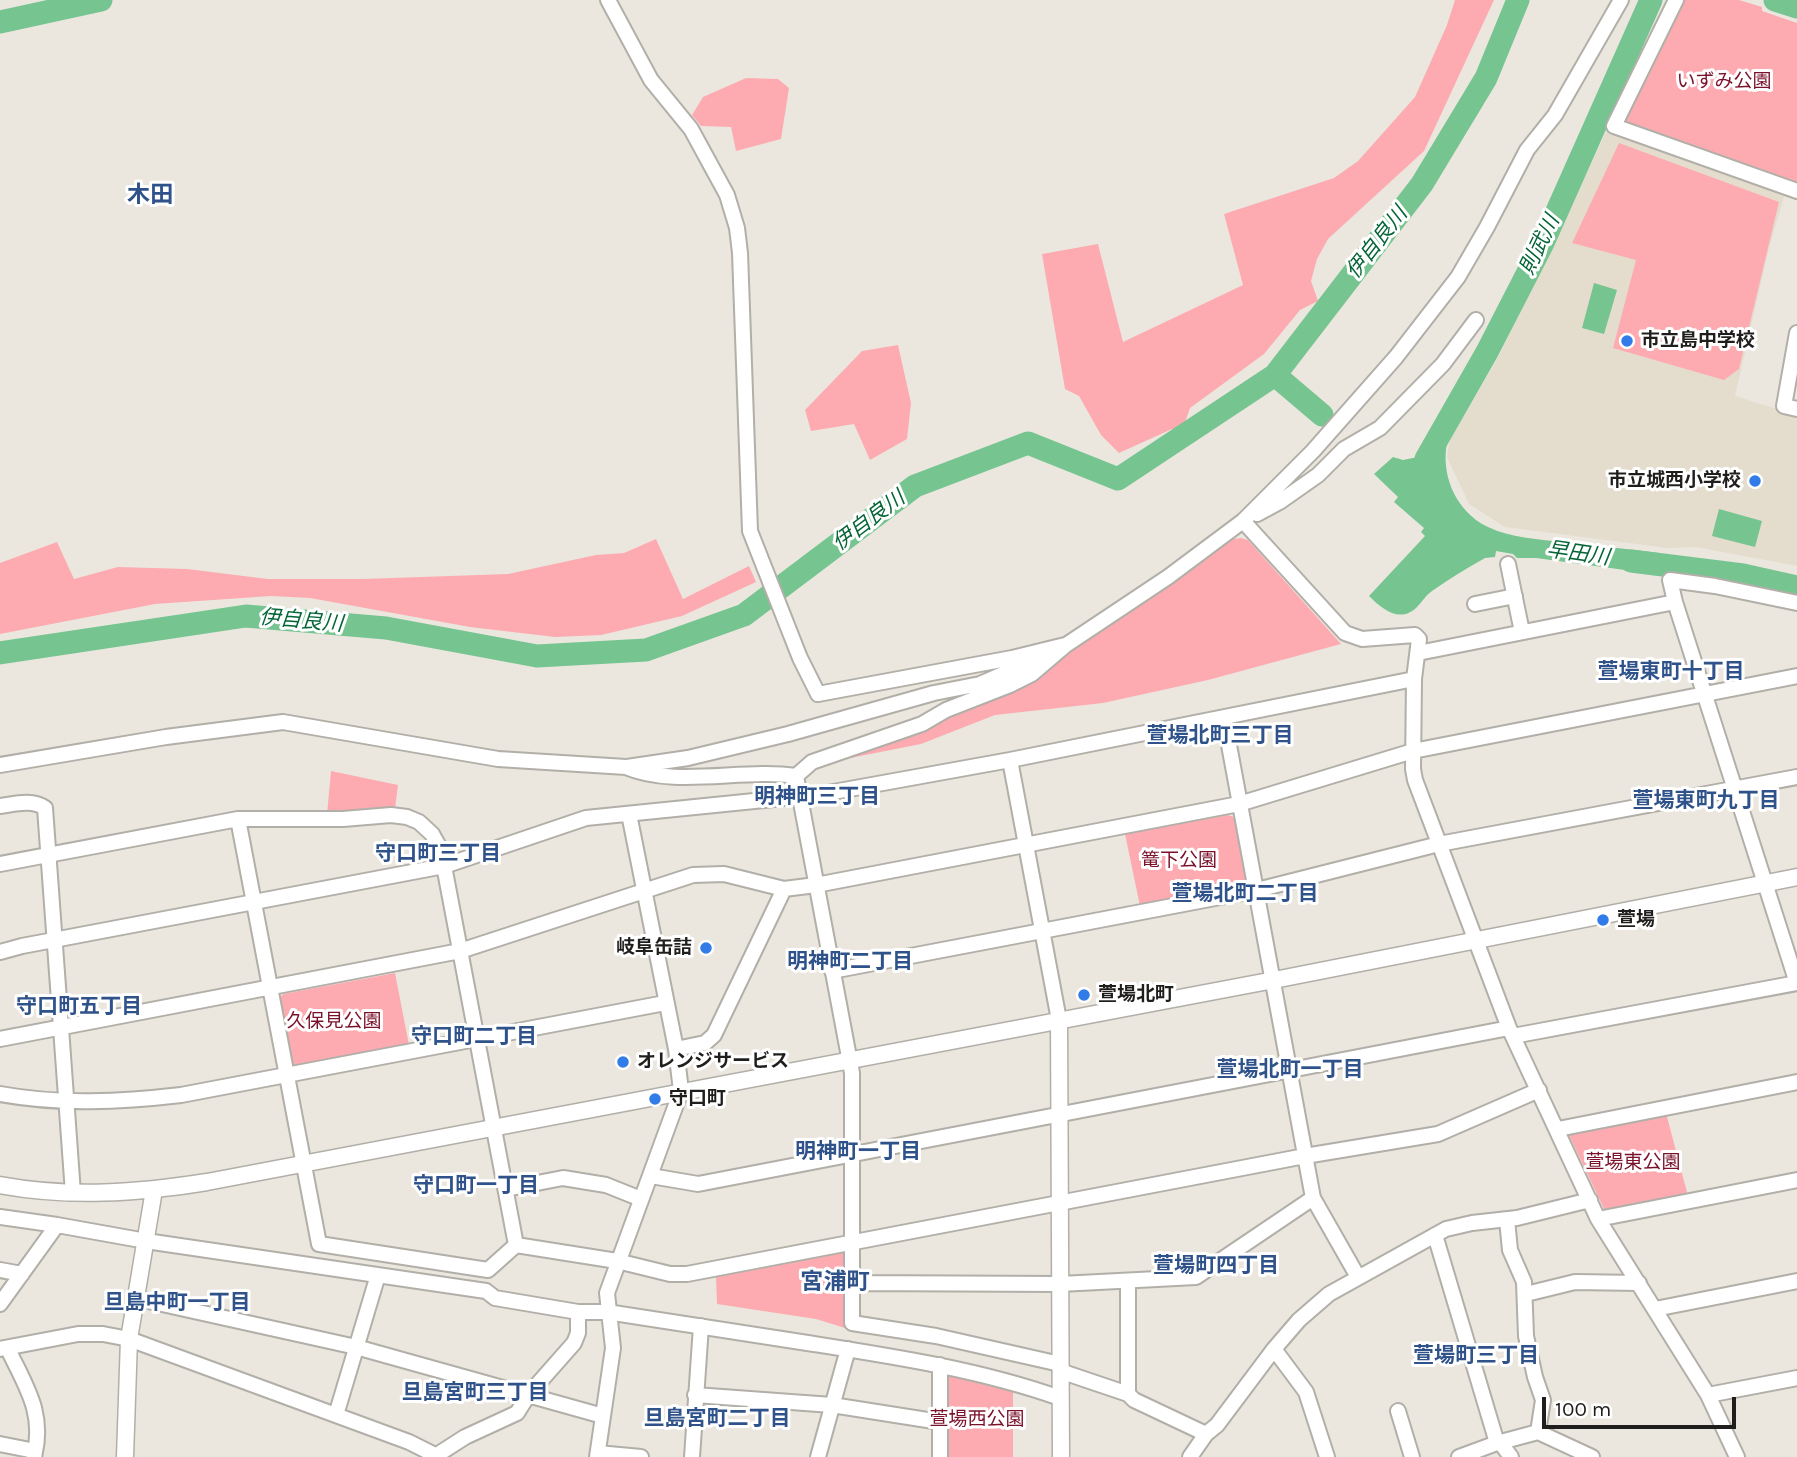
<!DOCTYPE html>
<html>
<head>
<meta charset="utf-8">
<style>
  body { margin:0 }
  #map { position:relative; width:1797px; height:1457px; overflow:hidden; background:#ebe7df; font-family:Karla,sans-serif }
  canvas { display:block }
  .scale { position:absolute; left:1542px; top:1397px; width:194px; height:32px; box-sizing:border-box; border:4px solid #201e1c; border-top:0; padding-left:9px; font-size:21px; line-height:24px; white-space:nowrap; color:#201e1c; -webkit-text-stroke:5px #fff; paint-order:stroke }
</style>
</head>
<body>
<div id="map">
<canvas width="1797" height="1457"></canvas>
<div class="scale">100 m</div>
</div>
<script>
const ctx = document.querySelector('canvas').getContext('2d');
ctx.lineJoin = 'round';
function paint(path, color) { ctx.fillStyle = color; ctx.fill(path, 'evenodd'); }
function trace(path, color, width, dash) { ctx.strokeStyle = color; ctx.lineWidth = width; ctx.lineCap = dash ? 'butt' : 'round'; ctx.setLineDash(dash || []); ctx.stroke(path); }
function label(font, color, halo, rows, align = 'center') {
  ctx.font = font + ' Karla,"Noto Sans JP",sans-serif'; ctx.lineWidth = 6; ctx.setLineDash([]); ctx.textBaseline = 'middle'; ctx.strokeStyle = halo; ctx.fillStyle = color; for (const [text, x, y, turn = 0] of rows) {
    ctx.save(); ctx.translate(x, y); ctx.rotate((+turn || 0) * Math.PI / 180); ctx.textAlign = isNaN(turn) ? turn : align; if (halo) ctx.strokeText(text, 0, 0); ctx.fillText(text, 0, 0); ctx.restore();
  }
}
paint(new Path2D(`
  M1608 128 1785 194 1769 248 1735 396 1797 415V566L1696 547 1668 548 1505 527 1469 504 1447 457 1450 440 1499 356Z`), '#e4ddce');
paint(new Path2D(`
  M1455 0H1494L1424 151 1328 239 1317 259 1311 281 1318 301 1300 310 1264 354 1190 408 1182 431 1172 429 1119 453 1101 435 1079 396 1065 389 1042 254 1098 244 1123 342 1243 285 1224 214 1334 178 1358 161 1415 97 1447 25Z
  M1681 0H1739L1762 7V11L1797 23V186L1625 125 1623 119Z
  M746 78 778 79 789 88 781 139 736 151 731 127 701 126 692 115 703 97Z
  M1619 143 1779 202 1739 369 1724 380 1613 348 1636 260 1572 243Z
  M898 345 911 403 907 439 870 460 854 424 811 431 805 410 862 351Z
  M1241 538 1248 540 1341 644 1208 680 1103 703 995 715 921 744 845 759 926 727 950 714 1035 680 1089 637 1233 539Z
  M656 539 683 599 749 566 756 582 682 616 601 635 555 637 470 627 310 598 271 596 155 604 0 634V563L57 542 74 579 118 567 187 569 268 579H363L508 574 596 555 624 553Z
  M331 771 398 785 395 809 327 814Z
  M1228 815 1234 817 1246 882 1245 887 1140 906 1125 834Z
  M395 973 409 1045 296 1066 291 1063 279 999 283 994Z
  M1666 1113 1688 1196 1605 1211 1568 1133Z
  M842 1253 845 1256V1328L816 1319 717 1304 716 1277Z
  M942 1371 1013 1390V1457H940Z`), '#fdabb1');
paint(new Path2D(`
  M1594 283 1617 290 1604 334 1582 328Z
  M1435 430 1449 435C1438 470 1454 511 1488 527 1511 538 1537 539 1562 542 1594 545 1627 549 1659 553L1662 575 1536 558H1517L1513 554 1496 551 1495 557 1485 558C1467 568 1449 579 1432 591 1426 595 1422 602 1417 607 1400 624 1382 609 1369 596L1425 536 1421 532 1424 528 1394 502 1398 497 1374 474 1393 457 1403 460 1418 457Z
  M1719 509 1762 521 1755 547 1712 536Z`), '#76c490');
trace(new Path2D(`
  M1775 0 1797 7
  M0 22 101 0
  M1275 375 1322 415
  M1426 459 1487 352 1542 245 1651 0
  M1631 561 1743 575 1797 587
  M0 653 246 616 386 628 537 656 646 650 744 615 915 486 1028 443 1118 479 1275 375 1422 184 1486 78 1518 0`), '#76c490', 23);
const minor = new Path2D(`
  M608 0 651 80 691 129 727 195 737 228 740 253 750 531 800 658 818 694 1012 658 1065 645
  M1676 0 1614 126 1797 191
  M1797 333 1784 406 1797 409
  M1257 514 1281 501 1318 475 1344 449 1380 428 1443 364 1476 320
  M1243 521 1345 633 1362 639 1415 635 1419 639 1414 679 1413 769 1415 780 1509 1028 1598 1219 1708 1395 1737 1457
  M1508 564 1522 632
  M1797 603 1715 586 1670 580 1675 602 1797 983
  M1475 604 1515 596
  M1418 653 1675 602
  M1224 718 1313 1198 1358 1277
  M1010 760 1059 1020
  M0 765 166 737 283 722 498 759 626 767C674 788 744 768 796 776
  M627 767 688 758 788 734 934 693 980 684 1017 668 1044 662
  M0 806C15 804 32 799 45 808L73 1193
  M238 819 319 1244 488 1270 516 1245
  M0 864 238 819H343L391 815 407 817 419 822 432 834 441 850 516 1245 617 1261 670 1274H687L1305 1156 1438 1134 1539 1090
  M0 952 22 946 444 866 586 818 784 798H800L1010 760 1414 679
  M832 971 1257 890 1439 844 1797 777
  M1513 1036 1797 983
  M0 1039 460 951 693 875 724 874 784 889 816 885 1239 804 1413 751 1797 676
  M676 1049 705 1043 714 1035 784 889
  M0 1094C60 1105 121 1102 181 1095L665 1003
  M1558 1129 1797 1082
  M651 1176 698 1184 1509 1028
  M506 1189 563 1178 606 1185 641 1199
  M0 1217 57 1225
  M1598 1219 1797 1180
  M1507 1220 1510 1250 1524 1282 1526 1336 1535 1377 1543 1400 1538 1432
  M1435 1235 1497 1443
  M0 1270 22 1274
  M852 1283 1060 1284 1196 1277 1313 1198
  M1526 1294 1575 1282 1639 1283
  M135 1298 356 1347 603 1416
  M0 1304 57 1225 146 1241 486 1291 495 1298 578 1312H607C676 1323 745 1333 814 1344 897 1357 981 1370 1060 1398
  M1655 1309 1797 1281
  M0 1349 78 1334H103L129 1339 409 1442 439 1457
  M8 1349C26 1387 45 1413 34 1457
  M1274 1349 1306 1392 1327 1457
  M1060 1364 936 1336 852 1323V1073L796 776 812 762 922 724 946 710 1010 685 1032 674 1066 645 1168 577 1243 521 1313 451 1396 357 1458 277 1487 227 1527 150 1555 115 1621 0
  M940 1365V1457
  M1060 1371 1128 1394V1281
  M1128 1394 1134 1400 1206 1434
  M695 1395 832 1405 940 1422
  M1708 1395 1797 1378
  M1398 1411 1412 1457
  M336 1415 378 1275
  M1500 1442 1511 1457
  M0 1444 35 1451
  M598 1453 641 1457
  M437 1455 465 1437 517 1413 529 1394 574 1343 578 1333V1312
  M597 1457 613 1348 607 1293 681 1091 676 1049 629 814
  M692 1457 701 1326
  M818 1457 848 1349
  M1190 1457 1206 1434 1217 1425 1274 1349 1299 1320 1329 1294 1446 1229 1472 1223 1517 1218 1590 1200
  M1459 1457 1497 1443 1538 1432 1592 1457`);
const tertiary = new Path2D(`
  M1059 1020 1061 1457
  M0 1185C70 1198 138 1193 207 1182L1274 980 1797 877
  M125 1457 129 1339 154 1190`);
trace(minor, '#b2afa8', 18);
trace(tertiary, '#b2afa8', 19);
trace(minor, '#fff', 14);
trace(tertiary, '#fff', 16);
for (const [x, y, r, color] of [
  [1627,341,7,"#317ce8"],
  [1755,481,7,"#317ce8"],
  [1603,920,7,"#317ce8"],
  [706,948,7,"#317ce8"],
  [1084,995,7,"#317ce8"],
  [623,1062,7,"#317ce8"],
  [655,1099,7,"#317ce8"]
]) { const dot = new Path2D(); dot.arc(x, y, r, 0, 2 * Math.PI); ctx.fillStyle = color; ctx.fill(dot); trace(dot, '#fff', 2.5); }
label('19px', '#7a102a', '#fff', [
  ["いずみ公園",1724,82],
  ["篭下公園",1179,861],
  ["久保見公園",334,1022],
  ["萱場東公園",1633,1163],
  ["萱場西公園",977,1420]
]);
label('bold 19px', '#201e1c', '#fff', [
  ["市立島中学校",1641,341],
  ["市立城西小学校",1741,481,"right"],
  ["萱場",1617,920],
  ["岐阜缶詰",692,948,"right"],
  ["萱場北町",1098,995],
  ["オレンジサービス",637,1062],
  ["守口町",669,1099]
], 'left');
label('italic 21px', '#056536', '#fff', [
  ["伊自良川",1377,243,-52],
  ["則武川",1540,245,-64],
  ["伊自良川",869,521,-37],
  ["早田川",1578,554,8],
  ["伊自良川",301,621,5]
]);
label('bold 21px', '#2e5289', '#fff', [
  ["萱場東町十丁目",1671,672],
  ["萱場北町三丁目",1220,736],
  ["明神町三丁目",817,797],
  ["萱場東町九丁目",1706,801],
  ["守口町三丁目",438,854],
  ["萱場北町二丁目",1245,894],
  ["明神町二丁目",850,962],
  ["守口町五丁目",79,1007],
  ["守口町二丁目",474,1037],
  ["萱場北町一丁目",1290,1070],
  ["明神町一丁目",858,1152],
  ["守口町一丁目",476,1186],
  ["萱場町四丁目",1216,1266],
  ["旦島中町一丁目",177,1303],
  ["萱場町三丁目",1476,1356],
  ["旦島宮町三丁目",475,1393],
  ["旦島宮町二丁目",717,1419]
]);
label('bold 23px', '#2e5289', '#fff', [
  ["木田",150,195],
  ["宮浦町",835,1282]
]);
</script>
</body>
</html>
